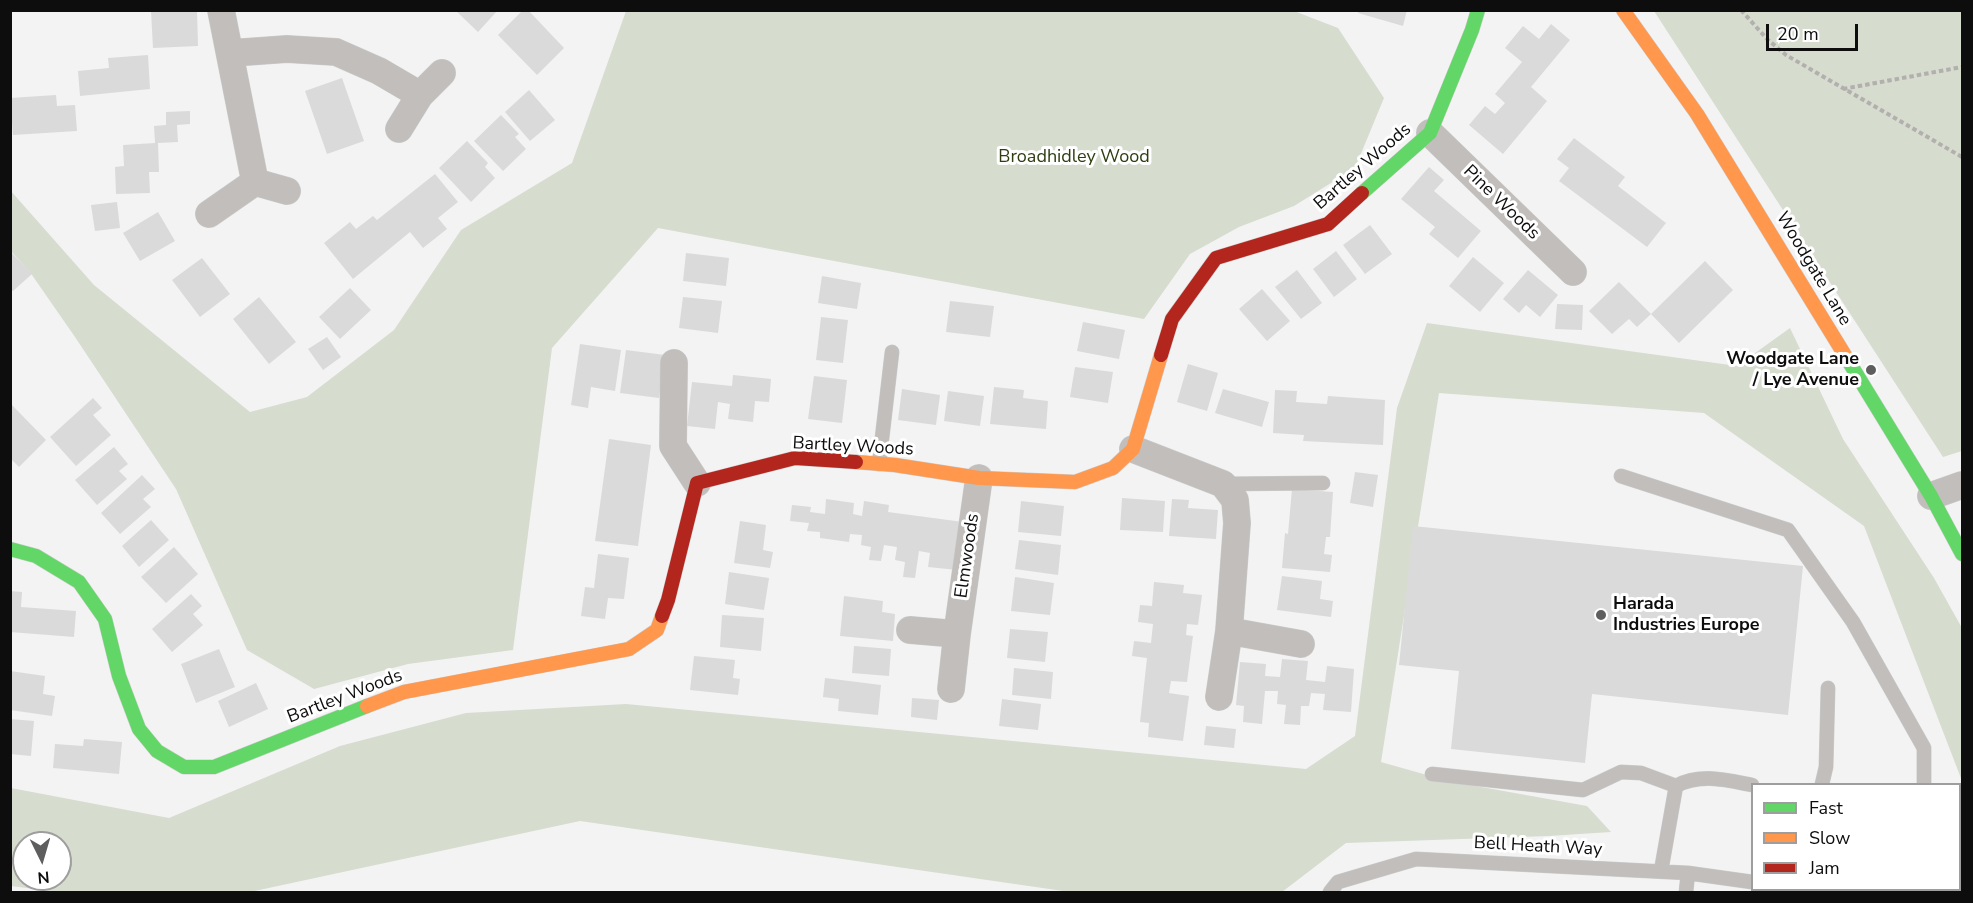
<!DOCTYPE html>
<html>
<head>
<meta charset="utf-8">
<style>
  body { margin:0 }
  #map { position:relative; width:1973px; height:903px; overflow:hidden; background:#f3f3f4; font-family:"Nunito Sans",sans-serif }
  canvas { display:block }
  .frame { position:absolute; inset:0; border:12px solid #0d0d0d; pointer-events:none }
  .legend { position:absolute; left:1751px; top:783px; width:210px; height:108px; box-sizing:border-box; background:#fff; border:2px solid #9e9e9e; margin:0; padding:8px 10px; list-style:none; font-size:18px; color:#0d0d0d }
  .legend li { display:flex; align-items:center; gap:12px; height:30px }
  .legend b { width:30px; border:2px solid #9e9e9e }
  .north { position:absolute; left:12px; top:831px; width:60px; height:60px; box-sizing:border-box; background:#fff; border:2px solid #9e9e9e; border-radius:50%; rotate:175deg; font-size:16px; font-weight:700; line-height:24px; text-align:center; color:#0d0d0d }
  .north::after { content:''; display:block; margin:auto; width:21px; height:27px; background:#5e5e5e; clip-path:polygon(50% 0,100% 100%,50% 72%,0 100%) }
  .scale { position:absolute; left:1766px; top:24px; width:92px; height:27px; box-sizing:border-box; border:3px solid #0d0d0d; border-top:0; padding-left:8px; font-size:18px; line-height:21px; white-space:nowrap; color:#0d0d0d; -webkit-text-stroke:4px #fff; paint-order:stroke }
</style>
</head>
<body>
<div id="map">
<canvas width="1973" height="903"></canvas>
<div class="frame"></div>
<ul class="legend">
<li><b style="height:8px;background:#63d668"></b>Fast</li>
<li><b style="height:8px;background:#ff974d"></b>Slow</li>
<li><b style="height:8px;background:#b3261e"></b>Jam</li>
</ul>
<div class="north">N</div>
<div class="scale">20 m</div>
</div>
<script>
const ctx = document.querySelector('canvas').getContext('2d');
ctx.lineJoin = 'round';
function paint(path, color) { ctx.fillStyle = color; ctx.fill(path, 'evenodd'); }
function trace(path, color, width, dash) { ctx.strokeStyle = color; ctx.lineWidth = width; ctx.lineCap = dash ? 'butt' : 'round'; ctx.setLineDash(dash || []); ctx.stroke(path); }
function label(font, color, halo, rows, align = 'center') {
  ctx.font = font + ' "Nunito Sans",sans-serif'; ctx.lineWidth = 6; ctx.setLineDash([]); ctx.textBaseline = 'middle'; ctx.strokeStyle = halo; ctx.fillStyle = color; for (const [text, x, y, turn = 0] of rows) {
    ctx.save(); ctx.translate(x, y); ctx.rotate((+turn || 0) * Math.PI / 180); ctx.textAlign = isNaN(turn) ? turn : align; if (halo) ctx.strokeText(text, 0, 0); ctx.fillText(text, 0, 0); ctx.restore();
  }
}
paint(new Path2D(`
  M626 11H1294L1338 28 1384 98 1355 168 1294 206 1239 227 1190 254 1144 319 658 228 552 348 513 650 408 664 314 689 247 650 176 489 75 337 32 275 11 251 10 190 94 285 250 412 307 397 394 330 461 230 572 163Z
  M1654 11H1962V451L1943 457Z
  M1427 323 1737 366 1790 328 1843 439 1934 578 1962 628V781L1864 526 1704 413 1439 393 1381 762 1448 781 1587 806 1611 832 1549 836 1346 843 1282 892H1070L580 821 250 892H57L11 886V788L169 818 340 746 466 713 626 704 1306 769 1355 736 1397 408ZM24 843H60V879H24Z`), '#d6dcce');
paint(new Path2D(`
  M197 10 198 46 153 48 151 11Z
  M455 10H498L478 32Z
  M523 10H528L564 48 537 75 498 35Z
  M1359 10H1407L1403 26 1358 13Z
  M1551 24 1570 40 1531 87 1547 101 1503 154 1469 125 1485 106 1495 114 1505 103 1495 94 1522 62 1505 48 1523 26 1539 39Z
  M148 55 150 89 80 96 78 71 109 68 108 58Z
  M342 78 364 141 327 154 305 91Z
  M529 90 555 120 530 141 505 112Z
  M56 95 57 106 75 105 77 131 13 135 10 98Z
  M190 111V124L177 125 178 142 158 143 159 172H149L150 193 116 194 115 167 124 166 123 145 155 143 154 126 166 125V112Z
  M501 115 519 134 515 137 526 149 503 171 474 141Z
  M1574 138 1625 177 1618 186 1666 223 1647 247 1559 181 1569 168 1557 159Z
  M467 141 488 163 485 167 495 178 471 202 439 168Z
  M1429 167 1444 180 1434 191 1481 231 1458 258 1429 234 1435 227 1401 199Z
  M435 174 458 202 438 218 447 229 423 248 410 232 353 279 324 243 350 222 356 229 373 216 377 220Z
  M117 202 120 228 95 231 91 205Z
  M158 212 175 241 140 261 123 233Z
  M1370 225 1392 254 1365 274 1343 245Z
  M10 251 32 274 13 291 10 289Z
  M1336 251 1357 279 1334 297 1313 269Z
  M686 253 729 258 726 286 683 281Z
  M1473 257 1504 283 1480 312 1449 286Z
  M202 258 230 294 200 317 172 280Z
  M1705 261 1733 290 1679 343 1651 314 1637 327 1629 319 1612 334 1589 311 1619 282 1651 314Z
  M1297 270 1322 303 1301 319 1275 287Z
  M1528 270 1558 295 1540 317 1526 305 1519 313 1503 299Z
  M822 276 861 283 857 309 818 303Z
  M350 288 371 310 340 339 319 317Z
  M1262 289 1290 321 1267 341 1239 309Z
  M259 297 296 342 269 364 233 319Z
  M683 297 722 301 718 333 679 328Z
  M950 301 994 306 990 337 946 332Z
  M1557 304 1583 305 1582 330 1555 329Z
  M821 317 848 320 843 363 816 360Z
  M1083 322 1125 330 1119 359 1077 351Z
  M327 337 341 357 323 370 308 349Z
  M580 344 621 350 615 391 591 387 588 408 571 405Z
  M626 350 665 355 659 398 620 393Z
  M1188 364 1218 373 1207 411 1177 402Z
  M1075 367 1113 372 1108 403 1070 397Z
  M733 375 771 379 769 402 755 401 753 422 728 419 730 404 718 402 715 429 687 426 692 382 732 386Z
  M814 376 847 380 842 423 808 419Z
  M994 387 1024 390 1023 398 1048 401 1046 429 990 424Z
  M902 389 940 395 936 425 898 420Z
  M1223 389 1269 402 1262 427 1215 413Z
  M1275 390 1297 391 1296 402 1327 404 1328 396 1385 400 1383 445 1303 441 1304 435 1273 433Z
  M948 391 984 396 980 426 944 421Z
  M93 398 102 408 93 415 111 435 76 466 50 437Z
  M12 405 46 440 19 467 10 458Z
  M609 439 651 445 638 546 595 541Z
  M114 447 128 464 119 471 127 479 97 505 75 480Z
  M1355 472 1378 475 1373 507 1350 503Z
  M142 475 155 489 143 499 151 507 120 534 101 513Z
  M1292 489 1333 492 1330 537H1326L1324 554 1332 555 1330 572 1282 568 1285 533 1288 534Z
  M1122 498 1165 501 1163 532 1120 530Z
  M826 499 854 503 853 514 862 516 864 501 889 505 888 512 963 522 957 570 928 567 930 553 919 551 915 578 903 577 905 562 895 560 897 547 884 545 881 561 869 560 871 547 861 545 862 535 850 534 849 542 820 538V532L807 531 809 523 790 521 792 505 811 507 810 512 825 514Z
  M1172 499 1189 500 1188 508 1218 510 1216 539 1169 536Z
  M1021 501 1064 506 1061 536 1018 532Z
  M151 520 169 540 139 567 122 546Z
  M740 521 766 525 763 550 773 552 770 568 734 563Z
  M1413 526 1803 566 1788 715 1592 694 1585 763 1451 749 1459 671 1399 665Z
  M1019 540 1061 545 1058 575 1015 569Z
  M174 547 198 574 166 603 141 577Z
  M598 554 629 558 624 599 608 598 605 619 581 616 585 587 594 588Z
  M729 572 769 578 764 610 725 604Z
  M1282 576 1322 581 1320 599 1333 601 1331 617 1277 610Z
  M1015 577 1054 583 1050 615 1011 611Z
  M1154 582 1184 585 1183 593 1202 595 1198 625 1187 624 1186 635 1193 636 1187 682 1171 681 1169 693 1189 696 1183 741 1148 737 1149 723 1140 722 1147 658 1132 656 1134 641 1151 643 1153 624 1138 622 1140 605 1152 606Z
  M10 591 22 592 21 607 76 611 74 637 10 632Z
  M191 594 202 606 193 614 203 625 172 652 152 629Z
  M844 596 883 601 882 612 895 614 893 641 840 636Z
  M722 615 764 618 761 651 720 647Z
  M1010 629 1048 632 1045 662 1007 658Z
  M854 646 891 649 889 676 852 673Z
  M219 649 235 687 196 703 181 664Z
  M694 656 735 660 733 678 740 679 738 695 690 690Z
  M1282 659 1308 661 1306 680 1325 682 1327 666 1354 669 1351 712 1323 710 1325 694 1311 693 1309 706H1301L1300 725 1284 724 1286 705 1277 704 1278 691H1265L1262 724 1243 722 1244 706 1236 705 1240 662 1266 664 1265 676 1280 677Z
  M1014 668 1053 672 1051 699 1012 695Z
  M10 671 45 676 43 694 55 696 52 716 10 710Z
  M825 678 881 685 878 715 838 711 839 699 823 697Z
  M256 683 268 709 229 727 218 701Z
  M912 698 939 700 937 720 911 717Z
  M1002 699 1041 704 1038 730 999 726Z
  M10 719 34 721 31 756 10 754Z
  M1206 726 1236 729 1234 748 1204 745Z
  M84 739 122 742 119 774 53 768 55 744 83 746Z`), '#dadadb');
const lane = new Path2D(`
  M879 464 892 352
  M1621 476 1788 530 1853 622 1924 748V784
  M1223 484 1323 483
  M1432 774 1583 790 1621 772 1641 773 1676 786
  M1822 784 1826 767 1828 688
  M1661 871 1676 786C1700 773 1726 780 1752 785
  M1797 890 1816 892
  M1330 892 1338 882 1416 859 1688 873 1752 882
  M1686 892 1688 873
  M1915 892V890`);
const street = new Path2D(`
  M231 53 287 49 336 52 379 71 420 95 399 129
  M420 95 442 73
  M1430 133 1573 272
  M255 182 287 191
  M209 214 255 182 221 10
  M674 363 673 446 697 483
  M1133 449 1223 484 1235 500 1237 523 1229 631 1219 697
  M1931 496 1962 485
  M910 630 957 634
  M1229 631 1301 644
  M951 689 957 634 979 478`);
const fast = new Path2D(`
  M1362 193 1430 133 1472 30 1478 10
  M1846 357 1931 496 1962 554
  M10 549 36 556 79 582 105 619 119 676 139 729 157 751 184 767H214L367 706`);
const slow = new Path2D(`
  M1623 10 1697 114 1846 357
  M856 462 895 465 979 478 1075 482 1113 468 1133 449 1161 355
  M367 706 404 692 629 649 657 630 662 616`);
const jam = new Path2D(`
  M1161 355 1172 319 1216 258 1328 224 1362 193
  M662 616 668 600 697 483 795 458 856 462`);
trace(lane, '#cececf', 15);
trace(street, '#cececf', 28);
trace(fast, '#cececf', 15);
trace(slow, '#cececf', 15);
trace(jam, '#cececf', 15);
trace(new Path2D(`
  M1741 10 1767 39 1786 55 1962 157
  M1843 89 1962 67`), '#b2b0ae', 4, [4.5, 3]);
trace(lane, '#c1bebb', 14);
trace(street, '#c1bebb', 27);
trace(fast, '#63d668', 14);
trace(slow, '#ff974d', 14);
trace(jam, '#b3261e', 14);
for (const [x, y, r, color] of [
  [1871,370,6,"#5e5e5e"],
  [1601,615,6,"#5e5e5e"]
]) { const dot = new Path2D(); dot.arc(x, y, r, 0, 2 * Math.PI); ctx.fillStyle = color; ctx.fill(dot); trace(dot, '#fff', 2); }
label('18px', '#2e3e11', '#fff', [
  ["Broadhidley Wood",1074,158]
]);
label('18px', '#0d0d0d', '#fff', [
  ["Bartley Woods",1363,167,-41],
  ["Pine Woods",1501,203,44],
  ["Woodgate Lane",1813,269,59],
  ["Bartley Woods",853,447,3],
  ["Elmwoods",968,556,-82],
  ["Bartley Woods",345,697,-21],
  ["Bell Heath Way",1538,847,3]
]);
label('bold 18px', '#0d0d0d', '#fff', [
  ["Woodgate Lane",1859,360],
  ["/ Lye Avenue",1859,381],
  ["Harada",1613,605,"left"],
  ["Industries Europe",1613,626,"left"]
], 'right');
</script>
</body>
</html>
